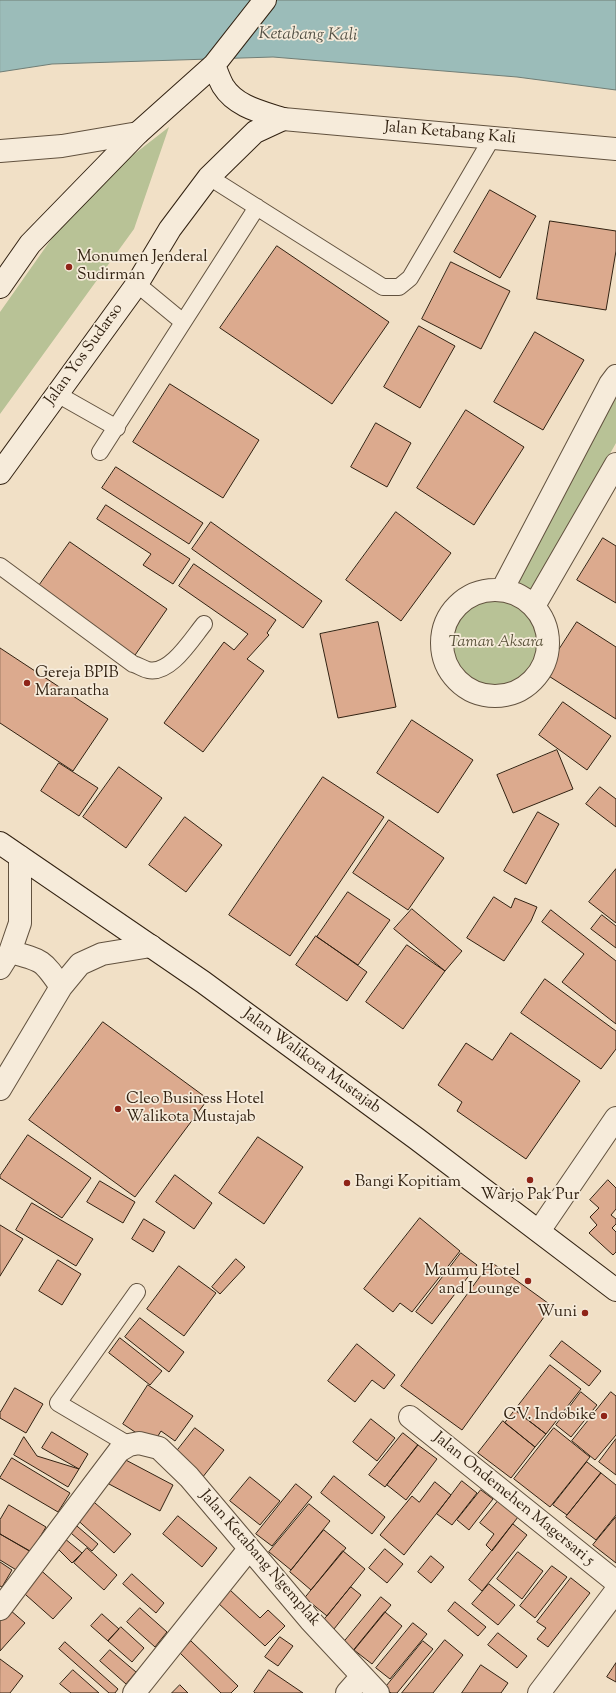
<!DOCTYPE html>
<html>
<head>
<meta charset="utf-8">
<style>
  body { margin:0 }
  canvas { display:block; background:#f1e0c6 }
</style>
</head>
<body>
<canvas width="616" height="1693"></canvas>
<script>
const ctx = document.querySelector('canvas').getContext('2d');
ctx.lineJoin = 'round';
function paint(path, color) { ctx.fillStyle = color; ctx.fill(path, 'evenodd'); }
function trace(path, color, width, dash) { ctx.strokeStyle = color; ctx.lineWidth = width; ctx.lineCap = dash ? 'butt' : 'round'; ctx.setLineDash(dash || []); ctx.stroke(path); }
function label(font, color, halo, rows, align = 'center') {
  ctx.font = font + ' "Sorts Mill Goudy",serif'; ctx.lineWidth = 3.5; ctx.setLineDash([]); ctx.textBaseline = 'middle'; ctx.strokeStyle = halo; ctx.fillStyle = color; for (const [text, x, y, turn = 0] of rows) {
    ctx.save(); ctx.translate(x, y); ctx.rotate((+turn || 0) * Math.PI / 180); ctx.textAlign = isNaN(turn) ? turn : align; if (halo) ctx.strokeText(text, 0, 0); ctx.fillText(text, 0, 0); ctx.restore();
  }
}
paint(new Path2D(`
  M169 127 134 229 0 414V312L83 194Z
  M616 398V443L529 597 511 585Z
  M502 599C517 603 527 611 535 624 545 640 542 664 526 676 523 679 519 680 515 681 511 683 506 687 502 688 482 691 466 680 457 663 448 644 453 614 472 604 481 599 493 600 502 599Z`), '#b8c296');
const water = new Path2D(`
  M0 0H616V90L517 77 273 57 52 64 0 72Z`);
paint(water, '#9bbcb9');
trace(water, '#717e76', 1);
const building = new Path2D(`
  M490 190 536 216 500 278 454 252Z
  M550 221 616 231V251L606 310 537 299Z
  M277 246 389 322 332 404 220 328Z
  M451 262 510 291 481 349 422 319Z
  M419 326 455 346 420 408 384 387Z
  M535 332 584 360 543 430 494 402Z
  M170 384 259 440 223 498 133 442Z
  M466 410 524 447 474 525 417 488Z
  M376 423 411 443 387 487 351 467Z
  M116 467 203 523 189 544 102 488Z
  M106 505 190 559 173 584 143 565 151 554 97 519Z
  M396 512 451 553 401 621 346 580Z
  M211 522 322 601 303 628 192 549Z
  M603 538 616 546V603L577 580Z
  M70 542 167 609 133 658 36 590Z
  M194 564 276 620 267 633 269 635 247 659 264 671 203 752 164 723 224 642 234 650 248 634 179 586Z
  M378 622 396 707 338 718 320 634Z
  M577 622 616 647V719L544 673Z
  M0 648 108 719 73 771 0 723Z
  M563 702 611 736 587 770 539 735Z
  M412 720 473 760 438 813 377 773Z
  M557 750 573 789 513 813 497 775Z
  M59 763 98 788 79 816 41 791Z
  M119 767 162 798 126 848 83 817Z
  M323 777 384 817 290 956 229 915Z
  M600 787 616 799V827L586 804Z
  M538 812 559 824 526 884 504 871Z
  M185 817 222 845 186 892 149 865Z
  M389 820 444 858 408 910 353 873Z
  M616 869V923L589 902Z
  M348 892 390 920 358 965 317 937Z
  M494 897 511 908 515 898 537 907 531 921 504 961 467 938Z
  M412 909 462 951 445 971 394 929Z
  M551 910 616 961V1024L562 982 584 954 542 922Z
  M602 915 616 926V948L591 929Z
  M316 936 367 972 347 1001 296 965Z
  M407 945 445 971 403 1029 366 1002Z
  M545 979 616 1031V1049L601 1069 521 1013Z
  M103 1022 208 1099 135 1197 29 1120Z
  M511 1033 580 1081 526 1159 457 1111 462 1102 438 1085 466 1043 492 1060Z
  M28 1135 91 1178 62 1218 0 1178V1176Z
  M258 1137 303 1167 264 1224 219 1193Z
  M175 1175 212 1203 194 1229 156 1202Z
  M608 1180 616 1188V1209L611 1215 616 1219V1224L612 1228 616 1232V1252L613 1255 589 1233 597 1225 590 1217 599 1208 590 1200Z
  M100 1181 135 1202 123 1223 87 1202Z
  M32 1203 93 1239 76 1266 16 1230Z
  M420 1218 460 1251 412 1312 400 1303 393 1312 364 1289Z
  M144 1219 165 1232 153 1252 132 1239Z
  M0 1225 23 1239 0 1276Z
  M461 1253 477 1265 432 1324 416 1312Z
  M236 1259 245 1267 220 1294 212 1287Z
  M58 1260 81 1274 62 1305 39 1291Z
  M491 1262 552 1306 462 1430 401 1386Z
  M179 1266 216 1293 184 1336 147 1309Z
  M140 1318 184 1352 169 1372 125 1337Z
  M120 1338 162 1371 150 1385 109 1353Z
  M562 1341 601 1371 589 1386 550 1356Z
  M357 1344 395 1375 384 1389 372 1380 355 1402 328 1381Z
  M550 1365 581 1389 546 1434 515 1410Z
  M148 1385 193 1416 175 1441 161 1431 153 1444 123 1424Z
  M15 1388 43 1404 26 1433 0 1418V1413Z
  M581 1392 597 1405 571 1437 556 1425Z
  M611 1392 616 1396V1435L595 1460 572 1441Z
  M515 1410 546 1434 535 1447 505 1423Z
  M371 1419 395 1438 377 1461 353 1442Z
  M503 1421 535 1447 511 1478 478 1453Z
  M195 1428 224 1450 202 1478 173 1456Z
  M554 1428 590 1457 550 1507 514 1479Z
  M52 1432 88 1454 79 1469 42 1448Z
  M403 1433 418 1445 385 1487 369 1475Z
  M24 1437 37 1456 79 1469 68 1487 14 1455Z
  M616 1439V1475L599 1462Z
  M418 1445 437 1459 406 1500 387 1485Z
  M12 1458 70 1493 58 1512 0 1478Z
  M122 1458 173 1485 160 1511 109 1484Z
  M587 1462 601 1473 567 1515 553 1505Z
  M601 1473 616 1485V1515L596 1540 566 1517Z
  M334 1476 385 1517 372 1534 321 1493Z
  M250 1477 280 1501 260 1525 230 1501Z
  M462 1481 477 1493 452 1525 437 1514Z
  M435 1482 451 1495 404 1555 380 1535 412 1496 419 1502Z
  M296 1484 312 1497 272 1546 256 1534Z
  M481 1490 493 1499 469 1530 457 1520Z
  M88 1497 131 1534 114 1553 72 1515Z
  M498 1501 518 1517 492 1551 486 1545 494 1534 480 1523Z
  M309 1504 330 1521 291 1570 269 1552Z
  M9 1505 46 1527 31 1552 0 1534V1520Z
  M178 1516 217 1548 202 1567 163 1534Z
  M616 1517V1563L593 1545Z
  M71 1521 98 1544 92 1551 65 1528Z
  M513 1524 527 1535 482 1591 469 1580Z
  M324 1530 346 1548 311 1590 290 1572Z
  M0 1534 30 1551 18 1571 0 1560Z
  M64 1538 82 1553 72 1563 56 1547Z
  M87 1548 117 1575 104 1590 74 1563Z
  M385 1549 403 1564 387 1583 369 1568Z
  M343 1551 365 1569 327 1616 305 1598Z
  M518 1552 543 1571 522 1599 497 1579Z
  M431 1556 444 1567 431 1583 418 1572Z
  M0 1562 12 1570 2 1587 0 1586Z
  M36 1566 72 1598 53 1619 17 1587Z
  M552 1566 567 1577 535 1618 520 1606Z
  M132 1574 164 1603 156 1613 123 1584Z
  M571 1578 590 1593 548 1647 537 1639 546 1628 537 1622Z
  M489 1584 515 1605 498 1625 472 1604Z
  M351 1587 361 1595 334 1629 324 1620Z
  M230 1590 260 1618 268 1610 285 1626 265 1646 218 1603Z
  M381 1597 391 1605 354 1650 344 1642Z
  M455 1602 486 1627 478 1636 448 1611Z
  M140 1608 167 1632 155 1647 127 1622Z
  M10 1610 25 1623 0 1651V1621Z
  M385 1612 402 1626 372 1664 354 1650Z
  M102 1614 119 1629 108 1641 91 1626Z
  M413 1623 427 1634 390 1679 376 1668Z
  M121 1627 144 1648 132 1662 108 1641Z
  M498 1633 527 1656 517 1668 488 1645Z
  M280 1637 293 1646 278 1666 265 1657Z
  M445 1640 463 1655 433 1693H402Z
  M191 1641 238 1686 231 1693H221L180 1653Z
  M423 1641 433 1649 397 1693H391L385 1688Z
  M65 1642 118 1689 115 1693H109L59 1649Z
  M110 1650 136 1672 126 1684 100 1661Z
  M0 1659 23 1676 10 1693H0Z
  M616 1663V1682L607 1677Z
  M481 1665 508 1683 501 1693H462Z
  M73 1670 99 1693H71L60 1684Z
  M269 1670 303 1693H255L254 1692Z
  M180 1685 188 1693H172Z`);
paint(building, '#dcaa8e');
trace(building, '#322212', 1);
const service = new Path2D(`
  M209 177 383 287H399L410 278 492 138
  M137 284 183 322
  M57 394 117 428
  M100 452 257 207
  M0 566 133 664C138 665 143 669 148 670 170 675 191 640 204 624
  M129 1445 58 1403 137 1292`);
const minor = new Path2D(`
  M442 643a53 53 0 1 1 106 0a53 53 0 1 1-106 0Z
  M502 590 610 384 616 376
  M534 606 616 464
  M539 1231 616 1118
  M410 1417 616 1582
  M0 1609 119 1451 129 1445 139 1443 159 1448 189 1477 310 1620 378 1693
  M134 1693 249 1549
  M347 1693 362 1676
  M539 1693 616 1591`);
const tertiary = new Path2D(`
  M283 119 616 149
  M0 151 62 146 138 133
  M10 952C42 960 43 960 61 987
  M0 968 10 952 20 923V857
  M0 1089 61 987 80 964 102 954 151 946`);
const secondary = new Path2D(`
  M214 65C217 72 219 79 223 86 236 107 262 112 283 119
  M0 287 30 244 138 133 214 65 265 0
  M0 473 137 284 170 229 209 177 255 132 283 119
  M0 843 203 982 417 1139 616 1290`);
trace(service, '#62523f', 18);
trace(minor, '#62523f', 24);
trace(tertiary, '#62523f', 24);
trace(secondary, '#322212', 24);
trace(service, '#f6ebda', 16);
trace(minor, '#f6ebda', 22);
trace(tertiary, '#f6ebda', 22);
trace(secondary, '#f6ebda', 22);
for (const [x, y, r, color] of [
  [69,267,4,"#8f2418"],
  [27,683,4,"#8f2418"],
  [118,1109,4,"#8f2418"],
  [530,1180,4,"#8f2418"],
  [347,1183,4,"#8f2418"],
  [528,1281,4,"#8f2418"],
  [585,1313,4,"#8f2418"],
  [604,1416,4,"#8f2418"]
]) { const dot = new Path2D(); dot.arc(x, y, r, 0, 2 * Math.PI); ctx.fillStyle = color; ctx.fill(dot); trace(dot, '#f6ebda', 1.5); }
label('16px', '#322212', '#f6ebda', [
  ["Jalan Ketabang Kali",450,134,5],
  ["Jalan Yos Sudarso",85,355,-54],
  ["Jalan Walikota Mustajab",311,1062,36],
  ["Jalan Ondemehen Magersari 5",513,1500,39],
  ["Jalan Ketabang Ngemplak",259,1559,49]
]);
label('16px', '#322212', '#f6ebda', [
  ["Monumen Jenderal",77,258],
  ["Sudirman",77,276],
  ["Gereja BPIB",35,674],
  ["Maranatha",35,692],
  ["Cleo Business Hotel",126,1100],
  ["Walikota Mustajab",126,1118],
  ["Bangi Kopitiam",355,1183],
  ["Warjo Pak Pur",530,1196,"center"],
  ["Maumu Hotel",520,1272,"right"],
  ["and Lounge",520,1290,"right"],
  ["Wuni",577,1313,"right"],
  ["CV. Indobike",596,1416,"right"]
], 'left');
label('italic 16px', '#5a523a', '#f6ebda', [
  ["Taman Aksara",496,643]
]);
label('italic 17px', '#525044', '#f6ebda', [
  ["Ketabang Kali",308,36,1]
]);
</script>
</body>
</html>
